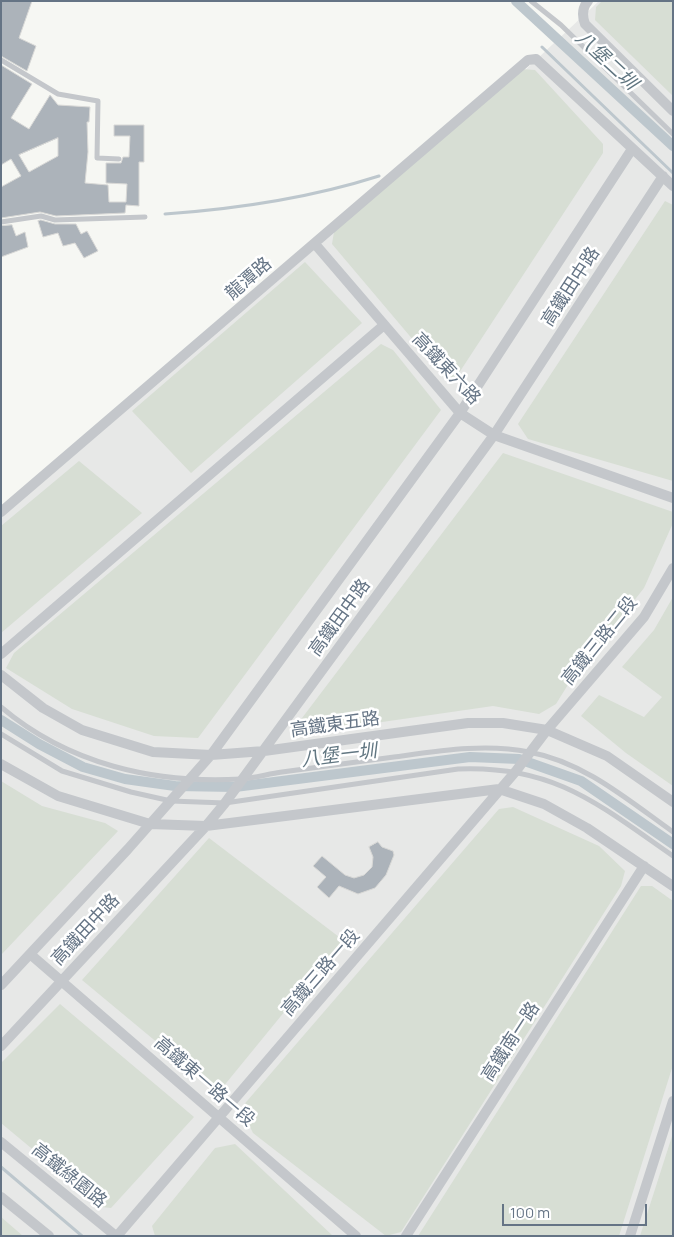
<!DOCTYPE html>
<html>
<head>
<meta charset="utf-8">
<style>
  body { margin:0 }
  #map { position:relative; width:674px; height:1237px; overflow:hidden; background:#f6f7f3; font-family:Manrope,sans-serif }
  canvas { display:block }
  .frame { position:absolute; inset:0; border:2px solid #657485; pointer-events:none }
  .scale { position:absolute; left:502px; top:1204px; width:145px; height:22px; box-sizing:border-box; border:2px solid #657485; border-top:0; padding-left:6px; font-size:15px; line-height:18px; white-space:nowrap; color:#657485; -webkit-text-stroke:4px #fff; paint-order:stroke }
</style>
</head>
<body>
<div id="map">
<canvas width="674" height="1237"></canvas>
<div class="frame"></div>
<div class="scale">100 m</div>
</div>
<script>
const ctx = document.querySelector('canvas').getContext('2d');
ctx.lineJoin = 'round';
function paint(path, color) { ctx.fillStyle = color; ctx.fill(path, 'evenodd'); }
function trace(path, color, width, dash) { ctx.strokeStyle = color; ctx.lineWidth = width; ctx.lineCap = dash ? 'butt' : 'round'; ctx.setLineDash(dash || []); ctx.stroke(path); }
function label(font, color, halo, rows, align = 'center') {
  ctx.font = font + ' Manrope,"Noto Sans TC",sans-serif'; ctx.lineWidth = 5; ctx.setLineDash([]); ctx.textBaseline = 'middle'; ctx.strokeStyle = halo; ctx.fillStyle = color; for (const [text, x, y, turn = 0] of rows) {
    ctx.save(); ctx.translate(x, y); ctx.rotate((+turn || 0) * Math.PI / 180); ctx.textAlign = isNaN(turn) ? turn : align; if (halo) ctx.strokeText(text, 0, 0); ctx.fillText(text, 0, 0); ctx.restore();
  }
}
paint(new Path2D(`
  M599 1H673V1236H1V516L522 73Z`), '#e7e8e7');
paint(new Path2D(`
  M602 1H673V96L595 20 596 7Z
  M521 69 535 70 603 144V153L455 379 447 380 332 244 334 232Z
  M665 201 673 205V481L528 439 518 424Z
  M305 262 362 323 191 473 132 411Z
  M381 344 393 350 441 410 198 738 154 736 72 709 6 668 14 653Z
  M503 453 673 512V523L644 588 569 683 556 704 539 714 493 706 306 733 299 722Z
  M79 461 142 513 1 633V526Z
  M673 597V786L626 753 581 716 599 695 644 717 662 697 622 667 654 630Z
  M1 781 42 806 105 823 118 831 1 955Z
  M513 807 599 846 625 871 621 886 401 1232 386 1236 253 1133 241 1108 499 809Z
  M209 838 343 940 218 1093 82 980Z
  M641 886H652L673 901V1065L619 1236H418Z
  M60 1004 194 1117 111 1208 102 1207 1 1123V1063Z
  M673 1133V1236H640Z
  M235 1144 333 1236H155L152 1226 215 1148Z
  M1 1217 23 1236H1Z`), '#d7ded4');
trace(new Path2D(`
  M542 47 673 173
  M165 214C236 209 310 198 379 176
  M1 1167 82 1236`), '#bdc7cd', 3);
trace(new Path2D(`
  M516 1 673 146
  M1 720 39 744 83 767 125 779 175 786 235 787 470 757 519 759 581 781 673 844`), '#bdc7cd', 10);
const building = new Path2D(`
  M1 1H32L19 38 36 46 27 71 1 56Z
  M1 65 32 84 11 118 29 129 50 95 58 105 90 107 89 122H87L88 152 85 183 108 185 109 202H126L127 184 106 183V163H121L123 157H129L130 136H114V125H144V162H139V206L126 205 125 213 56 216 40 212 1 218V187L21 176 11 159 1 165ZM58 138V156L29 172 19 155Z
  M41 220 55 224H76L81 234 87 231 98 251 84 258 75 243 63 246 58 233 43 237 38 221Z
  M12 225 16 236 25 232 28 247 1 257V226Z
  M378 842 382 847 393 851 394 855 386 875 375 888 358 894 339 886 329 898 317 887 326 877 313 866 322 856 345 875 354 878 364 875 372 867 373 857 369 847Z`);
paint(building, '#acb3ba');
trace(building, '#d8d8d6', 1);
trace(new Path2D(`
  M531 1 561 25 673 134
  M1 60 58 94 98 101 97 158 119 159
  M1 222 41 216 55 220 145 217
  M1 707C68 764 154 784 241 779 254 778 268 774 282 772 319 767 356 762 394 757 438 751 485 743 529 752 584 762 628 800 673 832
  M1 734 62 771 131 792 171 801 225 803 458 769C554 765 598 804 673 856`), '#c4c7cb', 5);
trace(new Path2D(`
  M588 1C582 8 582 16 585 24L673 111
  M315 244 460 413 494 435 673 498
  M1 512 528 60 536 59 673 186
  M1 654 384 325
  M1 675 43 708 82 730 153 752 211 755 264 751 468 723H503L547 730 607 756 673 802
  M1 764 58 796 150 824 206 826 499 789 544 804 587 828 673 886
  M30 954 356 1236
  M1 985 128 849 211 755 460 413 632 149
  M1 1046 206 826 225 803 494 435 663 176
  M1 1142 116 1236
  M1 1197 49 1236
  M117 1236 516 771 547 730 644 617 673 568
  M406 1236 644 866
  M630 1236 673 1101`), '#c4c7cb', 10);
label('18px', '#657485', '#fff', [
  ["龍潭路",249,279,-41],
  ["高鐵田中路",571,287,-57],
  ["高鐵東六路",446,369,47],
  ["高鐵田中路",340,618,-54],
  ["高鐵三路二段",600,641,-51],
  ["高鐵東五路",335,725,-8],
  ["高鐵田中路",86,930,-47],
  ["高鐵三路一段",321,973,-49],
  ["高鐵南一路",511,1042,-57],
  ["高鐵東一路一段",204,1082,41],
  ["高鐵綠園路",69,1176,39]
]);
label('italic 19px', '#617681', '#fff', [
  ["八堡二圳",606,61,43],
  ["八堡一圳",339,756,-7]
]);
</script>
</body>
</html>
